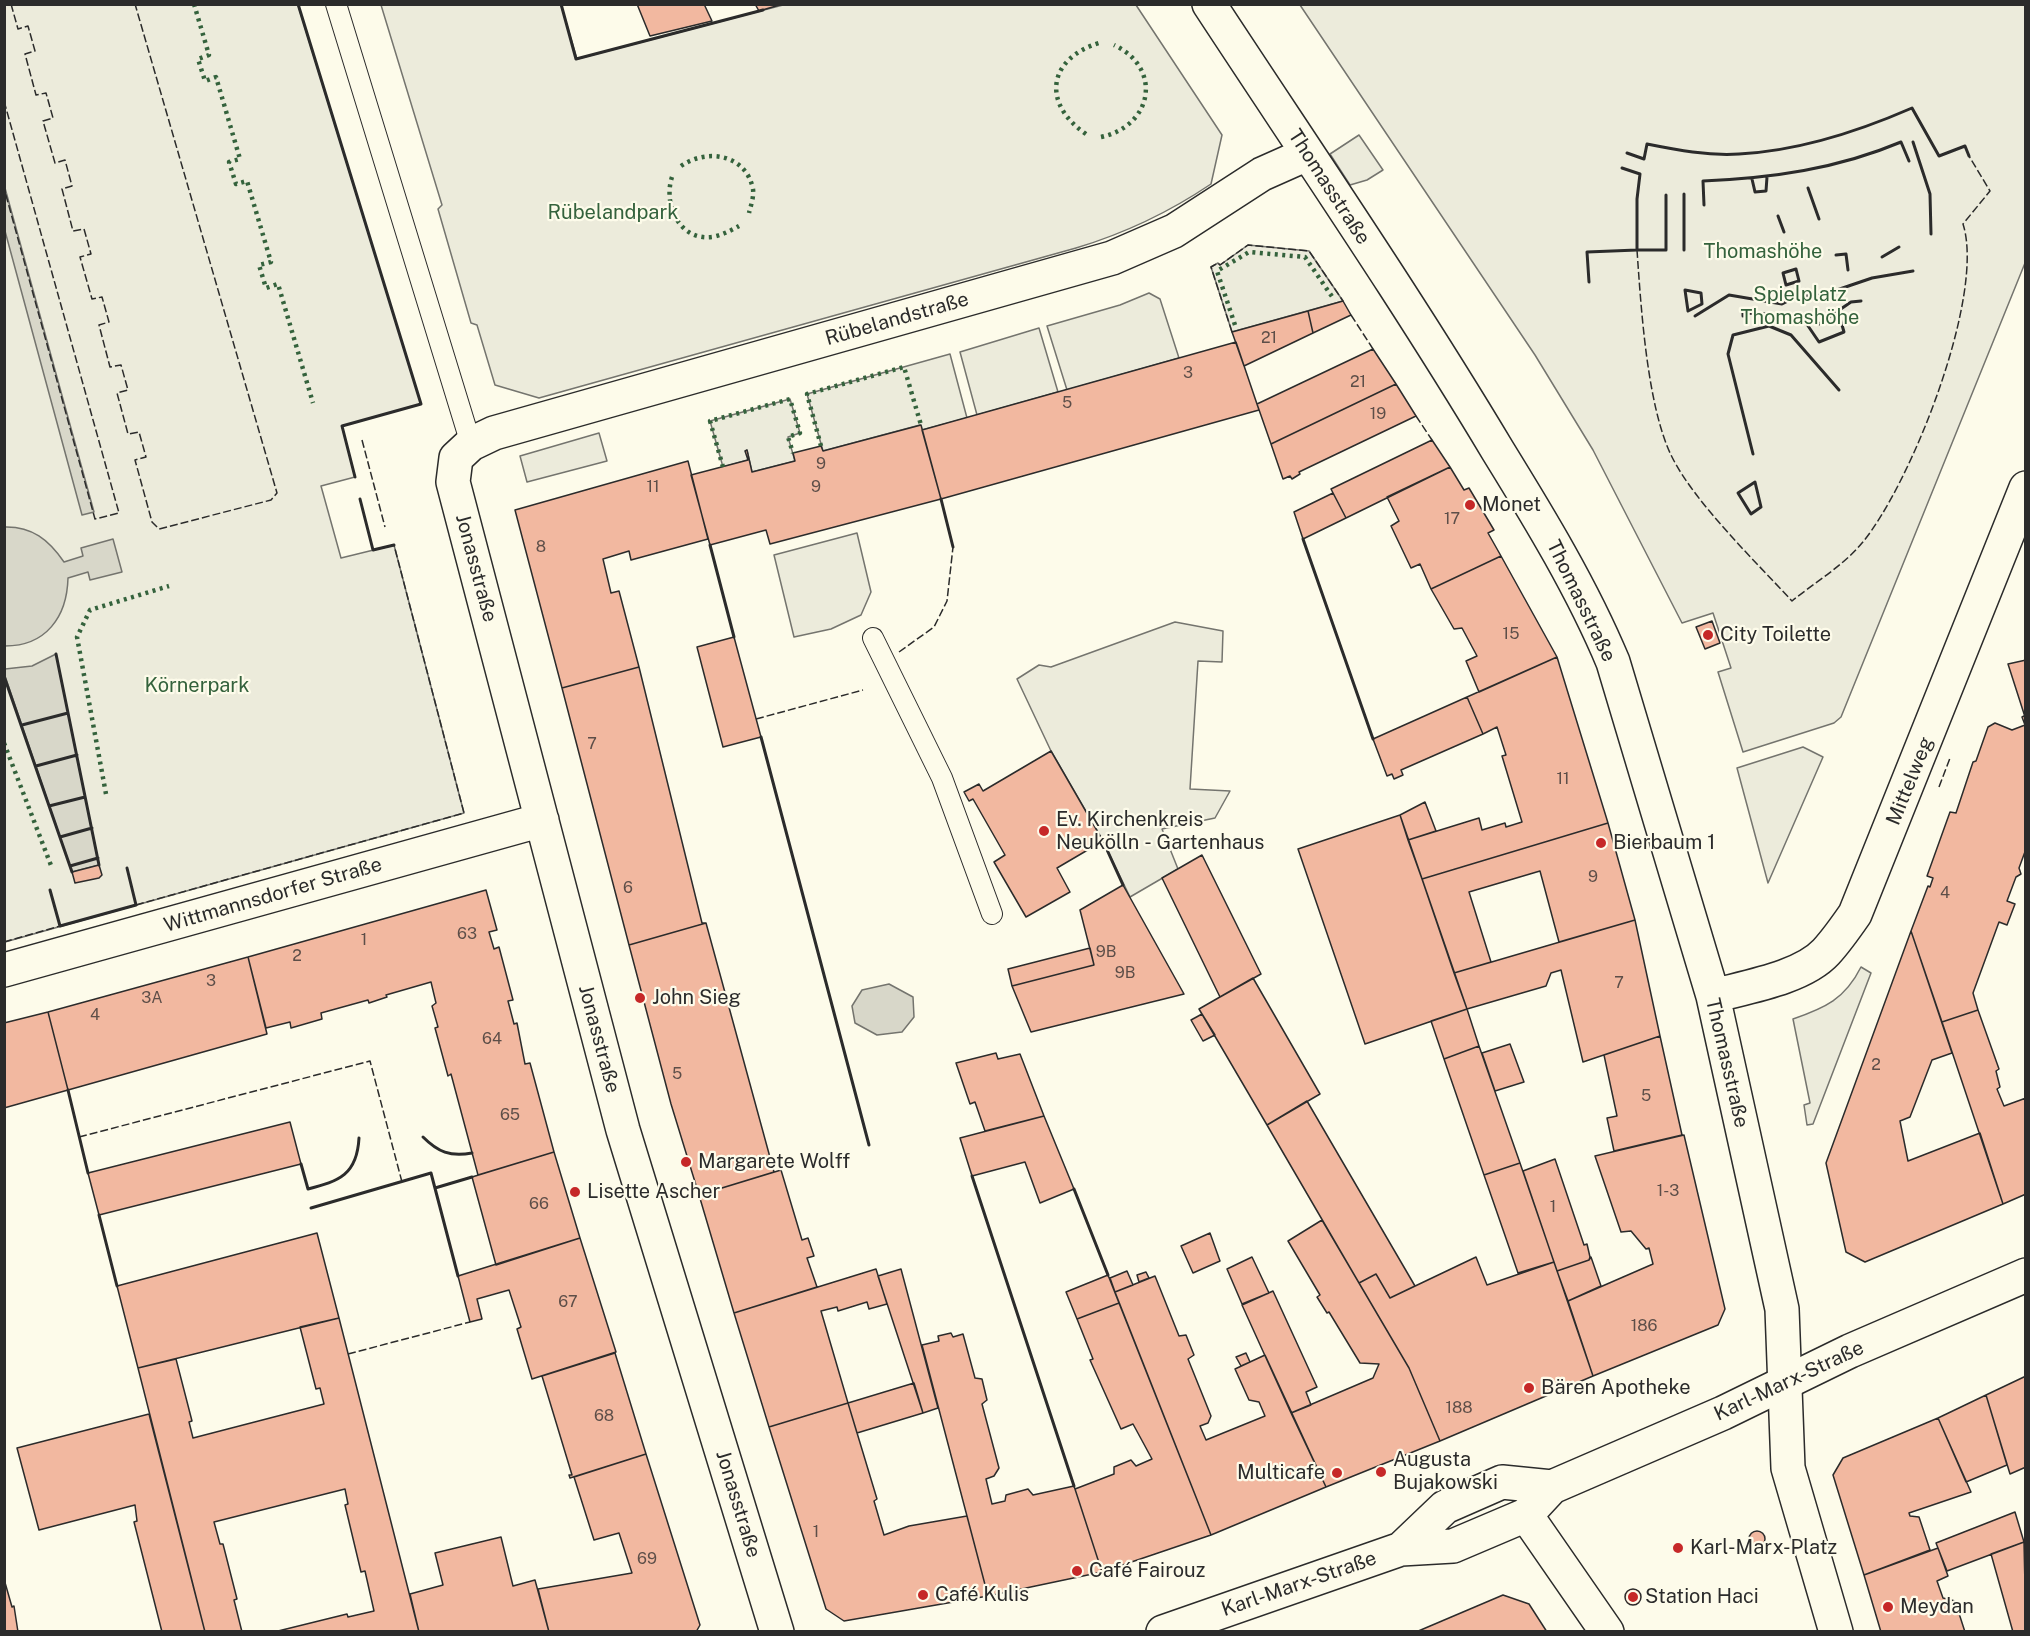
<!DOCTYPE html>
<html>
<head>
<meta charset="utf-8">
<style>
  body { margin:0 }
  #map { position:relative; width:2030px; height:1636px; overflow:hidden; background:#fdfbea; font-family:"Public Sans",sans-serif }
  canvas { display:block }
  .frame { position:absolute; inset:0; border:6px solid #2b2b2b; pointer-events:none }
</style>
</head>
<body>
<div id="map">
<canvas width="2030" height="1636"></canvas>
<div class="frame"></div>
</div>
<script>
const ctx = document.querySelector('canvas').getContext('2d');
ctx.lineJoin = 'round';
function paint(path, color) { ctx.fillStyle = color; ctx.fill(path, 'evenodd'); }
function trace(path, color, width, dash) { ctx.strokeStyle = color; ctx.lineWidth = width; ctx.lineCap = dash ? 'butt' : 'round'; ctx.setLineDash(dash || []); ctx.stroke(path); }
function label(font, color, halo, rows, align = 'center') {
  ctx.font = font + ' "Public Sans",sans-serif'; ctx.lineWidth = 4.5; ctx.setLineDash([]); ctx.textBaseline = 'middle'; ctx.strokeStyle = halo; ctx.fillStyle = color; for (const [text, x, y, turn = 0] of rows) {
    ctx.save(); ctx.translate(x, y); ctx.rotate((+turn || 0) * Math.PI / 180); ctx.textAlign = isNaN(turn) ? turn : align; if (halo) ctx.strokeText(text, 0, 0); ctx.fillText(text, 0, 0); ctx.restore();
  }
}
const green = new Path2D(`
  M5 5H298L421 404 342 426 355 477 321 486 341 558 394 545 464 813 5 942Z
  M381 5H561L577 59 783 5H1136L1222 135 1211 184C1168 213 1126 233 1076 248L539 398 495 385 477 325 471 323 438 209 442 205Z
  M1300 5H2025V263L1841 717 1834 723 1743 752 1718 672 1731 668 1713 613 1682 623 1593 450 1535 355Z
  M1359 135 1383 170 1367 180 1350 185 1330 154Z
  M1248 245 1309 251 1343 301 1232 332 1211 267 1218 263 1220 265Z
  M1149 293 1160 299 1179 358 1067 390 1047 326 1120 305Z
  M1039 328 1058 392 977 415 960 352Z
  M950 354 967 418 922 430 920 425 823 451 807 394Z
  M790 399 800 433 788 437 795 461 752 472 747 450 748 460 723 467 710 421Z
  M599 433 607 461 527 482 520 456Z
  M857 533 871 592 861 615 831 629 794 637 774 555Z
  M1175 622 1223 631 1222 662 1198 661 1190 789 1230 791 1215 818 1162 829 1178 869 1130 897 1103 841 1051 751 1017 679 1039 665 1051 667Z
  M1803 747 1823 757 1768 883 1737 768Z
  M1861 967 1871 973 1813 1124 1807 1125 1804 1105 1810 1103 1793 1019C1825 1008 1845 999 1861 967Z`);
paint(green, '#ecebdb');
trace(green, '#74746e', 1.5);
const water = new Path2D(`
  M5 188 94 512 82 515 5 231Z
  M4 527C32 526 49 540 64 562L83 556 81 548 113 539 122 572 90 580 88 572 68 578C67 617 46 646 5 646Z
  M56 654 99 865 72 872 5 676V669L32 666Z
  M889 984 913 997 914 1017 902 1032 877 1035 855 1023 852 1006 862 990Z`);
paint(water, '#d8d7c9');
trace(water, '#74746e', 1.5);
const building = new Path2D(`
  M637 4H704L712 21 650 36Z
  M755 4H783L759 11Z
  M1343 301 1351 315 1313 333 1308 311Z
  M1308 311 1313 333 1244 366 1232 332Z
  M1236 342 1259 410 941 499 922 430Z
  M1373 349 1396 384 1271 444 1257 404Z
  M1396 384 1416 416 1299 472 1300 474 1292 479 1290 476 1283 479 1271 444Z
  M921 425 941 499 770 544 766 530 710 545 691 475 748 460 745 451 747 450 752 472 795 461 793 453 821 446 823 451Z
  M1432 440 1450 467 1346 518 1331 489Z
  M688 461 708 539 631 560 629 551 603 559 611 593 619 591 639 667 562 688 515 510Z
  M1450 467 1464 490 1469 488 1494 530 1488 533 1501 556 1431 589 1420 564 1411 568 1391 526 1399 521 1387 497Z
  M1333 493 1346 518 1303 539 1294 512Z
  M1501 556 1557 657 1479 692 1466 661 1477 656 1462 628 1454 629 1431 589Z
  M1712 621 1720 643 1705 649 1696 627Z
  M734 637 761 737 723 747 697 647Z
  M1557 657 1608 823 1422 879 1408 840 1479 818 1482 830 1505 823 1506 827 1522 822 1502 756 1506 755 1497 727 1483 734 1467 697Z
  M2026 660V720L2008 664Z
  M639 667 702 923H706L629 945 562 688Z
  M1467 697 1483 734 1401 770 1403 775 1394 779 1392 774 1387 776 1373 739Z
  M2024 716 2026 720V849L2019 868 2021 874 2016 877 2007 901 2015 904 2007 925 1999 922 1973 993 1978 1010 1942 1022 1911 931 1928 886 1930 887 1933 878 1927 876 1950 812 1956 813 1973 762 1976 761 1988 727 1995 723 2012 730 2025 725 2022 717Z
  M1051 751 1103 841 1057 868 1070 892 1026 917 994 862 1005 855 973 799 969 801 964 792 979 784 983 791Z
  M1425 802 1436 831 1408 840 1400 815Z
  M1400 815 1467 1009 1365 1044 1298 849Z
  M1608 823 1635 920 1559 942 1540 871 1469 892 1491 962 1454 973 1422 879Z
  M1202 855 1261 974 1220 997 1162 878Z
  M99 865 102 875 99 878 75 883 72 872Z
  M1123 885 1184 994 1031 1032 1012 986 1094 965 1080 910Z
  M486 890 497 930 489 932 494 949 499 947 513 1000 508 1001 514 1024 517 1023 525 1064 530 1063 554 1152 478 1175 451 1074 448 1076 435 1028 438 1027 432 1006 436 1003 431 982 386 995 387 997 369 1003 368 1000 321 1013 322 1019 291 1028 290 1022 266 1028 248 957Z
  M1635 920 1660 1036 1583 1062 1561 970 1551 973 1546 986 1467 1009 1454 973Z
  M706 923 774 1172 699 1195 671 1104 629 945Z
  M1911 931 1952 1053 1932 1060 1910 1117 1900 1121 1908 1161 1980 1133 2003 1204 1865 1262 1846 1252 1826 1163Z
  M1090 948 1094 965 1012 986 1008 969Z
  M248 957 267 1034 68 1090 48 1012Z
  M1253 978 1320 1094 1267 1125 1199 1009Z
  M1467 1009 1479 1046 1444 1059 1431 1021Z
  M1978 1010 1999 1069 1996 1071 2000 1087 1997 1089 2004 1106 2026 1098V1194L2003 1204 1942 1022Z
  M48 1012 68 1090 4 1108V1023Z
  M1202 1014 1215 1035 1203 1041 1191 1020Z
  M1660 1036 1682 1135 1614 1151 1607 1118 1617 1116 1604 1055Z
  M1510 1044 1524 1082 1495 1091 1482 1053Z
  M1479 1046 1520 1163 1484 1175 1444 1059Z
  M996 1053 998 1059 1020 1054 1044 1116 985 1131 975 1102 970 1104 956 1063Z
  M1307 1101 1415 1286 1390 1298 1376 1274 1359 1283 1267 1125Z
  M1044 1116 1074 1189 1040 1203 1025 1162 972 1176 960 1138Z
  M290 1122 301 1164 99 1215 88 1173Z
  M1684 1135 1725 1309 1718 1325 1593 1376 1568 1301 1653 1264 1649 1248 1646 1249 1631 1231 1621 1232 1595 1156Z
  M554 1152 580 1238 496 1265 472 1177Z
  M1555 1159 1584 1245 1587 1244 1590 1257 1589 1260 1557 1271 1523 1171Z
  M1520 1163 1554 1262 1518 1273 1484 1175Z
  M781 1170 802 1240 808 1238 814 1256 807 1258 817 1287 734 1313 699 1195Z
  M1322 1220 1409 1368 1440 1441 1326 1487 1291 1413 1373 1378 1379 1364 1360 1363 1329 1312 1327 1313 1317 1297 1320 1295 1288 1241Z
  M317 1233 339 1318 138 1368 117 1286Z
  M1210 1233 1220 1261 1193 1273 1181 1246Z
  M580 1238 616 1352 532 1379 517 1329 521 1327 509 1290 477 1299 482 1319 470 1322 458 1276Z
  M1252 1257 1269 1293 1242 1304 1227 1269Z
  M1476 1257 1487 1285 1554 1262 1593 1376 1440 1441 1409 1368 1359 1283 1376 1274 1390 1298Z
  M1591 1257 1601 1286 1568 1301 1557 1271 1589 1260Z
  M876 1269 887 1304 869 1309 867 1302 838 1311 837 1307 821 1311 848 1403 769 1427 734 1313Z
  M901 1269 938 1408 923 1413 878 1276Z
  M1127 1271 1133 1285 1115 1292 1110 1278Z
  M1146 1272 1149 1278 1139 1282 1137 1275Z
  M1108 1275 1119 1303 1077 1319 1066 1292Z
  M1155 1276 1179 1336 1186 1335 1194 1355 1188 1359 1211 1416 1208 1423 1200 1426 1206 1440 1265 1416 1259 1402 1249 1400 1235 1369 1265 1355 1326 1487 1211 1535 1115 1292Z
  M1273 1291 1317 1387 1306 1392 1311 1405 1291 1413 1242 1305Z
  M1119 1303 1211 1535 1102 1572 1075 1489 1114 1474V1467L1131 1460 1136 1466 1152 1459 1133 1424 1121 1429 1090 1360 1093 1359 1077 1319Z
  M339 1318 419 1632H274L347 1614 348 1617 374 1611 365 1571 361 1572 345 1505 348 1504 345 1489 214 1522 220 1544H223L237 1599 234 1600 242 1632H205L138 1368 176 1359 192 1421 189 1422 193 1438 324 1404 320 1388 316 1389 300 1327Z
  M951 1333 953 1337 963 1334 975 1378 982 1379 987 1400 982 1404 999 1468 994 1476 986 1479 992 1504 1005 1501 1006 1495 1028 1489 1033 1495 1074 1486 1102 1572 988 1596 922 1345 939 1341 938 1336Z
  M615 1353 646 1454 570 1478 569 1475H572L542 1376Z
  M1246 1353 1250 1362 1241 1366 1236 1357Z
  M2026 1376V1467L2010 1474 1986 1395Z
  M914 1383 923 1413 857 1433 848 1403Z
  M1986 1395 2007 1465 1966 1482 1938 1418Z
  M848 1403 877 1499 874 1501 884 1535 909 1526 967 1516 988 1596 844 1621 826 1609 769 1427Z
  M149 1414 205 1632H162L134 1522 137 1521 135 1505 39 1530 17 1448Z
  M1938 1418 1971 1492 1909 1513 1910 1516 1919 1517 1930 1550 1864 1575 1833 1475 1843 1458Z
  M646 1454 700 1625 696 1632H549L538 1589 632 1573 619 1533 594 1540 574 1477Z
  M2015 1512 2024 1542 1947 1571 1936 1543Z
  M1749 1539a8 8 0 1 1 16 0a8 8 0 1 1-16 0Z
  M501 1537 513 1586 535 1580 549 1632H419L410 1594 443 1585 435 1553Z
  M2024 1542 2026 1632H2013L1991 1554Z
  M1938 1548 1948 1576 1937 1581 1943 1598 1955 1601 1965 1632H1881L1864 1575Z
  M4 1579 12 1607 14 1606 18 1632H4Z
  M1625 1597a8 8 0 1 1 16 0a8 8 0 1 1-16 0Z
  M1503 1595 1529 1604 1547 1632H1416Z`);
paint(building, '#f2b8a0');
trace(building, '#2b2b2b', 1.5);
const lane = new Path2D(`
  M336 4 471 444
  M873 638 942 778 992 914`);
const street = new Path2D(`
  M1209 4C1306 152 1407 299 1498 451 1540 519 1582 588 1613 662L1713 996 1782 1309 1788 1468 1836 1632
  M4 970 542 820
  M1713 996C1746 987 1802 978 1826 952 1837 940 1846 927 1855 914L2026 488
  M1526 1515 1607 1632
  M777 1632 623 1130 453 482 456 458 471 444 494 433 1112 258 1174 231 1262 174 1307 154`);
const secondary = new Path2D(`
  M1401 1549 1445 1507 1502 1482 1552 1487
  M1163 1632 1401 1549 1453 1546 1526 1515 1552 1487 1723 1413 1850 1351 2026 1275`);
trace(lane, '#2b2b2b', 22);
trace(street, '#2b2b2b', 36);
trace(secondary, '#2b2b2b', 36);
trace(lane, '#fdfbea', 20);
trace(street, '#fdfbea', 33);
trace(secondary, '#fdfbea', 33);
trace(new Path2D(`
  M194 4 209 55 198 59 205 81 216 77 240 159 229 162 236 184 247 181 271 262 259 265 266 288 278 284 313 403
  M1086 134C1042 104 1047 59 1099 43
  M1101 137C1153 126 1163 68 1114 45
  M681 166C707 148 746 154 753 189 754 197 751 205 749 213
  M672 177C663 204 679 241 712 237 722 235 730 231 739 226
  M1235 325 1217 271 1249 252 1305 257 1333 298
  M821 446 807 394 904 367 921 425
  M723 467 710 421 790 399 800 433 788 437 793 453
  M4 743 52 868
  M106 794 77 637 90 610 169 586`), '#34623c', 4.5, [3, 4.5]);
trace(new Path2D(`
  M11 4 18 29 28 26 35 51 25 54 36 95 46 93 53 118 43 121 55 163 65 160 72 186 62 189 73 231 84 229 91 254 80 257 92 299 102 297 109 322 99 325 110 367 121 365 128 390 117 393 128 434 139 432 146 457 135 460 152 522 159 529 271 500 277 493 135 4
  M4 101 119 513 95 519 4 188
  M1637 250C1641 307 1647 407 1672 457 1695 503 1756 562 1792 601 1814 583 1843 566 1862 543 1910 486 1986 296 1963 224L1990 191 1969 156
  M1351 315 1373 349
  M1232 332 1211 267 1218 263 1220 265 1248 245 1309 251 1343 301
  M1416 416 1432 440
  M362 440 385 527
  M899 652 934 627 947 601 953 547
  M756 719 863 690
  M1939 787 1950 758
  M136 905 464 813 394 545
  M4 942 60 926
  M79 1137 370 1061 402 1182
  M348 1354 470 1322`), '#2b2b2b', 1.5, [8, 3]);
trace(new Path2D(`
  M298 4 421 404 342 426 355 477
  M561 4 576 59 763 10
  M1913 142 1930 194 1931 234
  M1627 153 1644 159 1647 144C1677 150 1708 156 1739 154 1799 151 1857 132 1912 108L1939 156 1965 146 1969 156
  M1752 179 1755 192 1766 191 1767 177
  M1808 188 1819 219
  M1684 194V250
  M1704 205 1703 181C1772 178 1837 169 1901 142L1909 161
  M1778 216 1784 232
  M1637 250H1666V195
  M1836 255 1846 254 1848 270
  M1882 257 1899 247
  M1796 269 1799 281 1786 285 1783 273Z
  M1589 282 1587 252 1637 250V199L1640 174 1622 168
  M1685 290 1701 293 1702 304 1688 311Z
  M1695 316 1729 295 1782 304 1796 297 1825 294 1872 278 1913 271
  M1743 316V313L1769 314
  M1781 319 1797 318 1819 324 1851 302 1861 301
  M1804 320 1819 342 1844 332 1838 311
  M1753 454 1728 354 1733 335 1769 326 1791 335 1839 390
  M1755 482 1761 507 1751 514 1738 493Z
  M360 499 373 550 394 545
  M941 499 953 547
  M1303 539 1373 739
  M710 545 734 637
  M56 654 99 865
  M4 676 72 872
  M22 725 68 713
  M761 737 869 1145
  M36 766 77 755
  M49 806 85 797
  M60 837 92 828
  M1103 841 1123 885
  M70 866 98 858
  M50 890 60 926 136 905 127 868
  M68 1090 88 1173
  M423 1137C438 1152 450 1157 472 1153
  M301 1164 308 1189C339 1181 357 1175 359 1138
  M972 1176 1074 1486
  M435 1188 472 1177
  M1074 1189 1108 1275
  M311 1208 431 1173 458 1276
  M99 1215 117 1286`), '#2b2b2b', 3);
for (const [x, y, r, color] of [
  [1470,505,6,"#c62828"],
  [1708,635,6,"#c62828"],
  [1044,831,6,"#c62828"],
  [1601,843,6,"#c62828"],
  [640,998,6,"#c62828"],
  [686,1162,6,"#c62828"],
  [575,1192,6,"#c62828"],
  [1529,1388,6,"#c62828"],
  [1381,1472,6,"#c62828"],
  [1337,1473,6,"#c62828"],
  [1678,1548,6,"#c62828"],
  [1077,1571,6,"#c62828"],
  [923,1595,6,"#c62828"],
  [1633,1597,6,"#c62828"],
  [1888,1607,6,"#c62828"]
]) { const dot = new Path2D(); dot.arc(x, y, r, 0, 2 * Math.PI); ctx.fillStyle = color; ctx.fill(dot); trace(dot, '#fdfbea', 2); }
label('16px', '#5d4e48', null, [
  ["21",1269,338],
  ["3",1188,373],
  ["21",1358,382],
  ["5",1067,403],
  ["19",1378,414],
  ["9",821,464],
  ["11",653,487],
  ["9",816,487],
  ["17",1452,519],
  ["8",541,547],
  ["15",1511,634],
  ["7",592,744],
  ["11",1563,779],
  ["9",1593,877],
  ["6",628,888],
  ["4",1945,893],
  ["63",467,934],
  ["1",364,940],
  ["9B",1106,952],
  ["2",297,956],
  ["9B",1125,973],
  ["3",211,981],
  ["7",1619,983],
  ["3A",152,998],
  ["4",95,1015],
  ["64",492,1039],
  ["2",1876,1065],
  ["5",677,1074],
  ["5",1646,1096],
  ["65",510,1115],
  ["1-3",1668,1191],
  ["66",539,1204],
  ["1",1553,1207],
  ["67",568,1302],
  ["186",1644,1326],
  ["188",1459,1408],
  ["68",604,1416],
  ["1",816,1532],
  ["69",647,1559]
]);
label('20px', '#2b2b2b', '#fdfbea', [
  ["Thomasstraße",1329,187,57],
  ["Rübelandstraße",897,319,-16],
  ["Jonasstraße",476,568,75],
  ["Thomasstraße",1581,601,64],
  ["Mittelweg",1910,781,-68],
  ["Wittmannsdorfer Straße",273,895,-16],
  ["Jonasstraße",599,1039,75],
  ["Thomasstraße",1727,1063,77],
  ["Karl-Marx-Straße",1789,1381,-25],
  ["Jonasstraße",738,1504,73],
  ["Karl-Marx-Straße",1299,1584,-19]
]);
label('20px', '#34623c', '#fdfbea', [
  ["Rübelandpark",613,213],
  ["Thomashöhe",1763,252],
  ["Spielplatz",1800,295],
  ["Thomashöhe",1800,318],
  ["Körnerpark",197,686]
]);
label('20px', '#2b2b2b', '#fdfbea', [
  ["Monet",1482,505],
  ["City Toilette",1720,635],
  ["Ev. Kirchenkreis",1056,820],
  ["Neukölln - Gartenhaus",1056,843],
  ["Bierbaum 1",1613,843],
  ["John Sieg",652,998],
  ["Margarete Wolff",698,1162],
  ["Lisette Ascher",587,1192],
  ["Bären Apotheke",1541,1388],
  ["Augusta",1393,1460],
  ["Bujakowski",1393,1483],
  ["Multicafe",1325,1473,"right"],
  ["Karl-Marx-Platz",1690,1548],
  ["Café Fairouz",1089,1571],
  ["Café Kulis",935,1595],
  ["Station Haci",1645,1597],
  ["Meydan",1900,1607]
], 'left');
</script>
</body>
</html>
